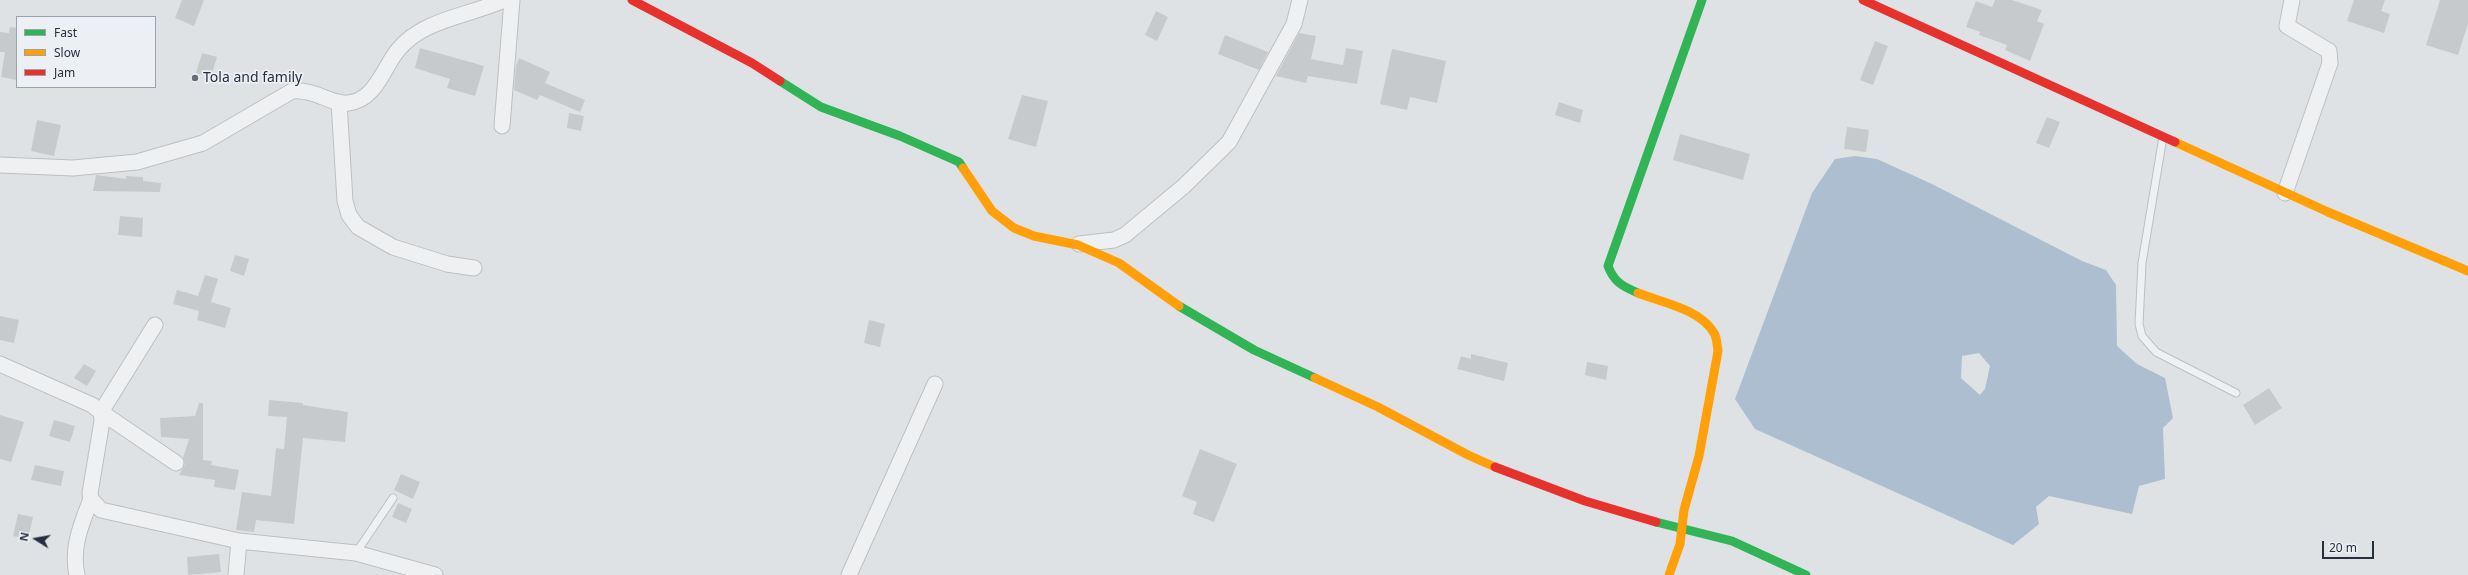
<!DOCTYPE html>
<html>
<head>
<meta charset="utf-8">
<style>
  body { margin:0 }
  #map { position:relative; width:2468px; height:575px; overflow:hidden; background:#dfe2e5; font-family:"Noto Sans",sans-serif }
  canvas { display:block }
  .legend { position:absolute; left:16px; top:16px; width:140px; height:72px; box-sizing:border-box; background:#ecf0f5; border:1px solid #9da3ac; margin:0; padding:5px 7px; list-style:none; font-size:12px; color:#262f3e }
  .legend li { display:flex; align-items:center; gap:8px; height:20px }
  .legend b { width:20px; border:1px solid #9da3ac }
  .north { position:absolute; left:16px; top:519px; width:40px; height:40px; -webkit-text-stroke:3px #ecf0f5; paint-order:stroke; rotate:281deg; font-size:11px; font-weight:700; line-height:16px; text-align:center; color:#262f3e }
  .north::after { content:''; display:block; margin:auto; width:14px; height:18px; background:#262f3e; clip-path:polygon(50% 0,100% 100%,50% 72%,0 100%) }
  .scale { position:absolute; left:2322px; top:541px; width:52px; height:18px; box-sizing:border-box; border:2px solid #262f3e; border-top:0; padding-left:5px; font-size:12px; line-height:14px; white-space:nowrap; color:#262f3e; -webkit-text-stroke:3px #ecf0f5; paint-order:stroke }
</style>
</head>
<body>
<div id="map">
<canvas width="2468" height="575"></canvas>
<ul class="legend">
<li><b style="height:5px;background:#30b455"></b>Fast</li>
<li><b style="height:5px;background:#ff9f0a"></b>Slow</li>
<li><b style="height:5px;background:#e5322d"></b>Jam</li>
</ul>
<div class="north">N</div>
<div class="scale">20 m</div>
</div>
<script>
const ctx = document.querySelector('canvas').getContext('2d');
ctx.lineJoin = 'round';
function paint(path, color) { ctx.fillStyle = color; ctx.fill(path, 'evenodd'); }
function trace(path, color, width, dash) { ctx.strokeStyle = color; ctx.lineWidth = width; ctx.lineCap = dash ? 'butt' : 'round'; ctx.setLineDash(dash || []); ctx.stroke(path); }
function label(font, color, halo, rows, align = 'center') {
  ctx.font = font + ' "Noto Sans",sans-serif'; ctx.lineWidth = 3.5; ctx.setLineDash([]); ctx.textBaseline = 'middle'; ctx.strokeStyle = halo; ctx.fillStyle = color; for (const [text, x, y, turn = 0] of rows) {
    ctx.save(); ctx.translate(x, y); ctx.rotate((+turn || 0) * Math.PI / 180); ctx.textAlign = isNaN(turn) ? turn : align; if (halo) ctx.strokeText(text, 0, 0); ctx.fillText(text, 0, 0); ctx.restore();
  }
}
paint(new Path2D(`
  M1855 156 1877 159 1932 184 2082 261 2106 270 2116 285 2117 346 2137 364 2165 378 2173 418 2163 428 2165 479 2139 486 2132 514 2049 496 2036 507 2039 524 2013 545 1755 429 1735 399 1812 193 1835 159ZM1979 353 1990 366 1985 389 1980 395 1961 378 1962 356Z`), '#adbed1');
paint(new Path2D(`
  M182 0H204L194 26 175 18Z
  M1995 0H2012L2042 10 2037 21 2044 24 2030 61 2005 50 2007 45 1979 35 1980 32 1966 27 1976 1 1992 7Z
  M2354 0H2385L2381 11 2390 14 2384 33 2347 21Z
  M2440 0H2468V24L2458 55 2426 45Z
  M1156 11 1168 17 1157 41 1145 35Z
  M10 27 17 28V80L1 77 5 52H0V32L9 33Z
  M1299 33 1316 36 1311 59 1343 65 1346 48 1363 51 1357 84 1308 76 1306 83 1276 76Z
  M1225 35 1268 52 1259 70 1218 54Z
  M1875 41 1888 46 1873 85 1860 80Z
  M420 48 484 66 475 96 447 88 450 79 415 68Z
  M1392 49 1446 61 1437 103 1410 97 1407 110 1380 104Z
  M202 53 217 57 211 77 196 73Z
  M519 58 550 72 545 83 585 100 580 112 540 95 537 100 514 90 516 66Z
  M1022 95 1048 101 1036 147 1008 139Z
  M1559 102 1583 110 1580 123 1555 115Z
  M569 113 584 116 581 131 567 128Z
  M2047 117 2060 122 2049 148 2036 143Z
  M37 120 61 125 54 156 31 151Z
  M1847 127 1869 130 1866 152 1844 149Z
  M1680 134 1750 154 1743 180 1673 160Z
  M96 175 126 179V176L143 177V181L161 183 160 192 93 191Z
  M120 216 143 218 142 237 118 235Z
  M235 255 249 259 244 276 230 271Z
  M205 275 218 279 211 302 231 308 225 328 197 320 199 311 173 304 177 290 198 296Z
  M0 316 19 320 14 343 0 340Z
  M869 320 885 324 880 347 864 343Z
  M1471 354 1508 363 1504 381 1457 369 1461 356 1471 359Z
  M1587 362 1608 366 1606 380 1585 375Z
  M84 364 96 371 87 386 74 378Z
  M2269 388 2282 408 2255 425 2243 405Z
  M269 400 303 403V405L348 412 345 442 303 438 294 524 256 520 254 532 236 530 242 492 271 496 276 448 284 449 287 417 268 416Z
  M199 403H203V460L212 461 211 465 239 470 235 490 214 487 215 480 179 475 185 464 183 458 189 439 161 437 160 418 195 416Z
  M0 415 24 422 11 462 0 459Z
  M54 420 75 426 70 442 49 436Z
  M1200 449 1237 464 1214 522 1193 514 1197 502 1182 496Z
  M35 465 64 471 61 486 31 480Z
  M401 474 420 482 413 499 394 490Z
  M398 503 412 509 406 523 392 517Z
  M18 514 33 517 28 539 13 536Z
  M219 554 221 572 188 575 187 557Z`), '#c7cacd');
const lane = new Path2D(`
  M2163 137 2142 263 2139 324 2142 336 2156 352 2236 393
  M356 553 393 498`);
const street = new Path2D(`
  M339 102 345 201 349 215 358 227 393 247 447 264 474 268
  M502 126 512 0
  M0 165 73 168 137 162 203 143 292 91C316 89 331 105 348 103 376 100 383 68 398 50 423 19 469 16 504 0
  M2285 193 2330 63 2329 51 2287 26 2292 0
  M1079 244 1114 240 1125 235 1184 186 1229 142 1294 24 1300 0
  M155 325 101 412 176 463
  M0 364 92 405 101 412 102 421 90 493 91 499 101 510 239 541 356 553 435 575
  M77 575C71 548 81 525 91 499
  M236 575 239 541
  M849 575 935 384`);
trace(lane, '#bdc0c3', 9);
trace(street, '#bdc0c3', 17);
trace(lane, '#eff0f1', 7);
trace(street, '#eff0f1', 15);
trace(new Path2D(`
  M780 81 821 107 900 136 959 162 963 168
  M1638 293C1622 286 1614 282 1608 266L1702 0
  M1179 306 1254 350 1315 378
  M1656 522 1732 541 1806 575`), '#30b455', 9);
trace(new Path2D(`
  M2175 142 2328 212 2468 271
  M963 168 992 211 1014 228 1034 236 1078 245 1119 263 1179 306
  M1638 293C1661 302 1700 309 1714 333 1717 338 1717 345 1718 351L1699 456 1684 510 1680 544 1669 575
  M1315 378 1378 407 1468 455 1495 467`), '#ff9f0a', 9);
trace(new Path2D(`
  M632 0 752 63 780 81
  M1863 0 2175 142
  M1495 467 1585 501 1656 522`), '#e5322d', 9);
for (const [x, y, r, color] of [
  [195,78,4,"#676e78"]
]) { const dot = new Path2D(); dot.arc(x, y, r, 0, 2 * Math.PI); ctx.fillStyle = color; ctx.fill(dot); trace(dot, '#ecf0f5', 1.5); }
label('14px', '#262f3e', '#ecf0f5', [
  ["Tola and family",203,78]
], 'left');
</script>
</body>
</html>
